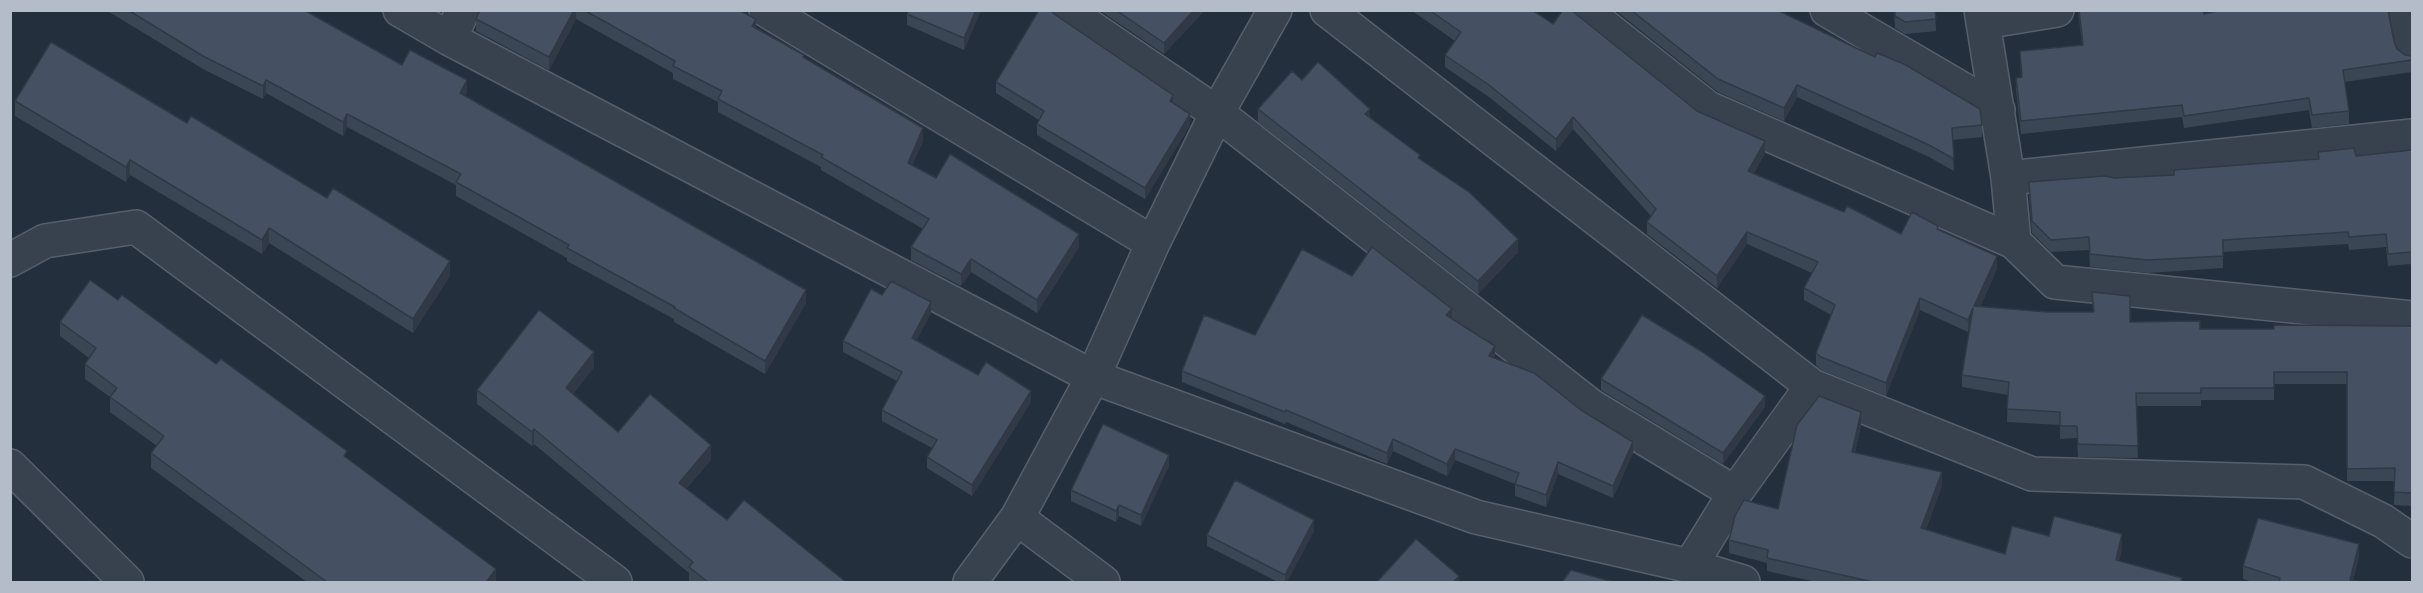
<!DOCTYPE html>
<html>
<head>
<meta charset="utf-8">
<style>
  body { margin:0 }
  #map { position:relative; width:2423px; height:593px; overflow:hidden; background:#242f3e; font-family:"Fira Sans",sans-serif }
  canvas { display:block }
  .frame { position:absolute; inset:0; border:12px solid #b4bcc9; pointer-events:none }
</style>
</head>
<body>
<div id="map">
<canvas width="2423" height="593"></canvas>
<div class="frame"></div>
</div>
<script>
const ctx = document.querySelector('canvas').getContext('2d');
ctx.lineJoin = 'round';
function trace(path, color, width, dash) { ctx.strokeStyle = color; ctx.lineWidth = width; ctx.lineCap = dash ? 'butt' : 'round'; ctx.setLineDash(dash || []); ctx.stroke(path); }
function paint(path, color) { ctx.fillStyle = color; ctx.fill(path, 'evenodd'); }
const minor = new Path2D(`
  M400 10 450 39 1093 377 1476 517 1690 566 1743 582
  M766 10 1153 243
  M1065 10 1217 113 1591 406 1735 493
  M1327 10 1812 386 2032 474 2304 482 2383 521 2412 541
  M1584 10 1708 108 2014 242
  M1827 10 1998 110
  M1981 10 2008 178 2014 242 2055 282 2412 318
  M2405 10 2412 50
  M1984 22 2057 10
  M450 39 463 10
  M2008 178 2412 136
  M10 260 45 241 136 227 615 582
  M10 466 127 582
  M1017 518 1103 582
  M1690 566 1735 493 1812 386
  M970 582 1017 518 1093 377 1153 243 1217 113 1275 10`);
trace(minor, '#565f6c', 36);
trace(minor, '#38414e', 33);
paint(new Path2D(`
  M106 10H304L402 65 467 93 465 96 806 303 765 374 674 322V319L567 261V258L456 196V185L347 127 343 136 266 93 263 99 203 69Z
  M480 10H739L756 28 804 57 923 141 912 165 1079 247 1037 313 971 272 961 286 911 260V247L923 229 821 170V167L718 112V102L673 79V73L576 19 549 70 476 31V19Z
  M981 10 964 50 907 25V14Z
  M1099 10H1205L1164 54Z
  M1411 10H1532L1553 24 1572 12 1697 111 1765 153 1754 173 1844 212 1901 234 1938 229 1997 269 1980 307 2047 312H2093L2092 292 2130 322 2200 329H2274L2412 326V506L2394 505 2395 481H2347V384H2274V400H2201V406H2136L2138 458 2078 457 2077 438 2060 439V425L2007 422 2008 395 1962 387V375L1970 328 1968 332 1920 310 1886 396 1821 370 1816 365V353L1831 315 1804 300V288L1812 273 1747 244 1717 288 1647 234V222L1651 216 1573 129 1556 151 1489 97 1445 67V55L1455 41Z
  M1615 10H1777L1982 125V137L1952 140 1954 171 1929 157 1797 97 1784 121 1718 92Z
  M1894 10H1935L1936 31 1905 34 1895 28Z
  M2078 10H2203L2204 14 2394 41 2397 49 2405 55 2412 56V72L2344 82 2349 111V124L2312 128 2309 110 2184 128 2182 117 2021 134 2016 90V78L2021 77 2020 51 2082 45Z
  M1054 14 1173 103 1190 125 1145 199 1037 135V124L1039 120 996 93V82Z
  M1302 80 1370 118 1420 159 1518 252 1478 294 1258 122V109Z
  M15 101 187 123 450 276 413 333 269 243 262 254 130 175 126 182 15 116Z
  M2412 150V264L2388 266 2386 247 2349 250 2348 244 2223 252V268L2148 273 2090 267 2089 250 2051 252 2032 233 2029 195V182L2174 175 2318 159V152L2356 156Z
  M1352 276 1452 319 1495 358 1633 453 1613 498 1558 474 1546 507 1515 496V484L1455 460 1447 476 1393 451 1387 464 1286 422 1285 424 1182 382V371L1255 335Z
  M882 295 931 313 916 341 978 375 1031 402 972 496 927 468V457L932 448 882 421V410L897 381 843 352V341Z
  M118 300 216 364 347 458 496 582H307L151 468V453L157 446 110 412V397L85 379V364L89 358 60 336V322Z
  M594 367 573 394 618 432 711 460 686 489 727 520 846 582H690L689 581V573L534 444 532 446 477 404V390Z
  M1601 379 1765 407 1723 464 1601 390Z
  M1861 426 1855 452 1942 486 1926 529 2005 554 2049 536 2122 548 2119 561 2182 582H1816L1767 571V563L1729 553V540L1778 509Z
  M1169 466 1141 526 1119 516 1116 522 1071 501V490Z
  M1314 531 1287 582H1278L1207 546V535Z
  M2359 557 2353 581 2362 582H2253L2243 579V566Z`), '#3b4654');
paint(new Path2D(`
  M574 10H576V19L549 70V57Z
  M976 10H981L964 50V38Z
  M1194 10H1205L1164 54V43Z
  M756 19V31L752 26Z
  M266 80V93L263 99V86Z
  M467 80V93L460 106V93Z
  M1797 85V97L1784 121V108Z
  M1173 95V106L1170 101Z
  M1370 109V121L1365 114Z
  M347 114V127L343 136V122Z
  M1190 114V125L1145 199V188Z
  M1573 117V129L1556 151V139Z
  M923 128V141L908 176V163Z
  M1765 141V153L1748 183V171Z
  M130 160V175L126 182V167Z
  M269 228V243L262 254V240Z
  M1747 232V244L1717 288V276Z
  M1079 234V247L1037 313V300Z
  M1518 239V252L1478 294V281Z
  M1997 256V269L1974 319V306Z
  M971 259V272L961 286V274Z
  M450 261V276L413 333V319Z
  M806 290V303L765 374V361Z
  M1920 298V310L1886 396V383Z
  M931 302V313L912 349V338Z
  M1973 308V320L1968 332V320Z
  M1452 309V321L1446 315Z
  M1495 346V358L1489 356Z
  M594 352V367L566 403V388Z
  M1031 391V402L972 496V485Z
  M1765 396V407L1723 464V453Z
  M1861 412V426L1852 465V452Z
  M534 429V444L532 446V432Z
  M1393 439V451L1387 464V453Z
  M1633 442V453L1613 498V486Z
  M711 445V460L679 497V483Z
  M1455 449V460L1447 476V464Z
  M1169 455V466L1141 526V515Z
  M1558 462V474L1546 507V495Z
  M1942 472V486L1921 541V528Z
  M1119 505V516L1116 522V511Z
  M1314 520V531L1287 582H1285V575Z
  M2122 534V548L2116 573V560Z
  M2359 544V557L2353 582 2350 580Z
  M496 569V582H486Z
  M1459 576V582H1453Z`), '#303945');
const building = new Path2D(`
  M128 10H304L402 65 410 50 467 80 460 93 806 290 765 361 674 308 675 307 567 248 569 245 456 182 461 174 347 114 343 122 266 80 263 86 203 56Z
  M480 10H574L549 57 476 19Z
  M584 10H739L756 19 752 26 804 55 803 57 923 128 908 163 936 178 950 154 1079 234 1037 300 971 259 961 274 911 247 929 219 821 157 823 155 718 99 722 91 673 66 675 61Z
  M909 10H976L964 38 907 14Z
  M1039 10H1051L1054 14 1173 95 1170 101 1190 114 1145 188 1037 124 1044 111 996 82Z
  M1116 10H1194L1164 43Z
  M1429 10H1532L1553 24 1563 10H1571L1697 111 1765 141 1748 171 1844 212 1847 206 1901 234 1912 212 1938 226 1937 229 1997 256 1974 306 2047 312H2094L2092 292 2130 296V322L2200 321V329H2274V325L2412 326V493L2394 492 2395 468 2347 469V372H2274V388H2201V393H2136L2138 446 2078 444 2077 426H2060V412L2007 409 2009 382 1962 375 1973 308 1968 320 1920 298 1886 383 1821 357 1816 353 1835 305 1804 288 1818 262 1747 232 1717 276 1647 222 1656 209 1573 117 1556 139 1489 85 1445 55 1461 32Z
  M1631 10H1777L1875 57 1877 53 1904 64 1980 109 1982 125 1952 128 1954 159 1929 145 1797 85 1784 108 1718 79Z
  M1895 10H1935L1936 19 1905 22 1895 16Z
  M2079 10H2203L2204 14 2222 10H2388L2394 41 2397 49 2405 55 2412 56V60L2343 70 2349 111 2312 115 2309 98 2184 116 2182 105 2021 121 2016 78 2022 77 2020 51 2083 45Z
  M51 42 187 123 191 116 327 198 333 188 450 261 413 319 269 228 262 240 130 160 126 167 15 101Z
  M1318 62 1370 109 1365 114 1420 155 1418 158 1469 192 1518 239 1478 281 1258 109 1292 71 1302 80Z
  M2354 148 2356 156 2412 150V252L2388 254 2386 234 2349 237 2348 232 2223 240V256L2148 260 2090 254 2089 237 2051 240 2032 221 2029 182 2104 176 2115 178 2174 175V170L2319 159 2318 152Z
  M1372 247 1452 309 1446 315 1495 346 1489 356 1534 373 1581 410 1633 442 1613 486 1558 462 1546 495 1515 484 1519 473 1455 449 1447 464 1393 439 1387 453 1286 410 1285 412 1182 371 1204 315 1255 335 1302 249 1352 276Z
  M90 280 118 300 122 295 216 364 221 359 347 451 344 456 496 569 486 582H327L151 453 164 436 110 397 117 388 85 364 96 348 60 322Z
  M891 281 931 302 912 338 978 375 986 362 1031 391 972 485 927 457 937 440 882 410 902 372 843 341 871 289 882 295Z
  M539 310 594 352 566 388 618 432 650 394 711 445 679 483 727 520 744 500 846 582H708L689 567 693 562 534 429 532 432 477 390Z
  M1642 315 1701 351 1765 396 1723 453 1601 379Z
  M1819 396 1861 412 1852 452 1942 472 1921 528 2005 554 2012 526 2049 536 2054 516 2122 534 2116 560 2182 578 2181 582H1873L1767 558 1768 550 1729 540 1735 516 1744 500 1778 509 1797 425Z
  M1103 424 1169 455 1141 515 1119 505 1116 511 1071 490Z
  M1235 480 1314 520 1285 575 1207 535Z
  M2258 518 2359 544 2350 580 2362 582H2279L2280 578 2243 566Z
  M1416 539 1459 576 1453 582H1377Z
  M1571 570 1613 582H1562Z`);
paint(building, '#455162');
trace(building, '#303945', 1.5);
</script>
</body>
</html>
